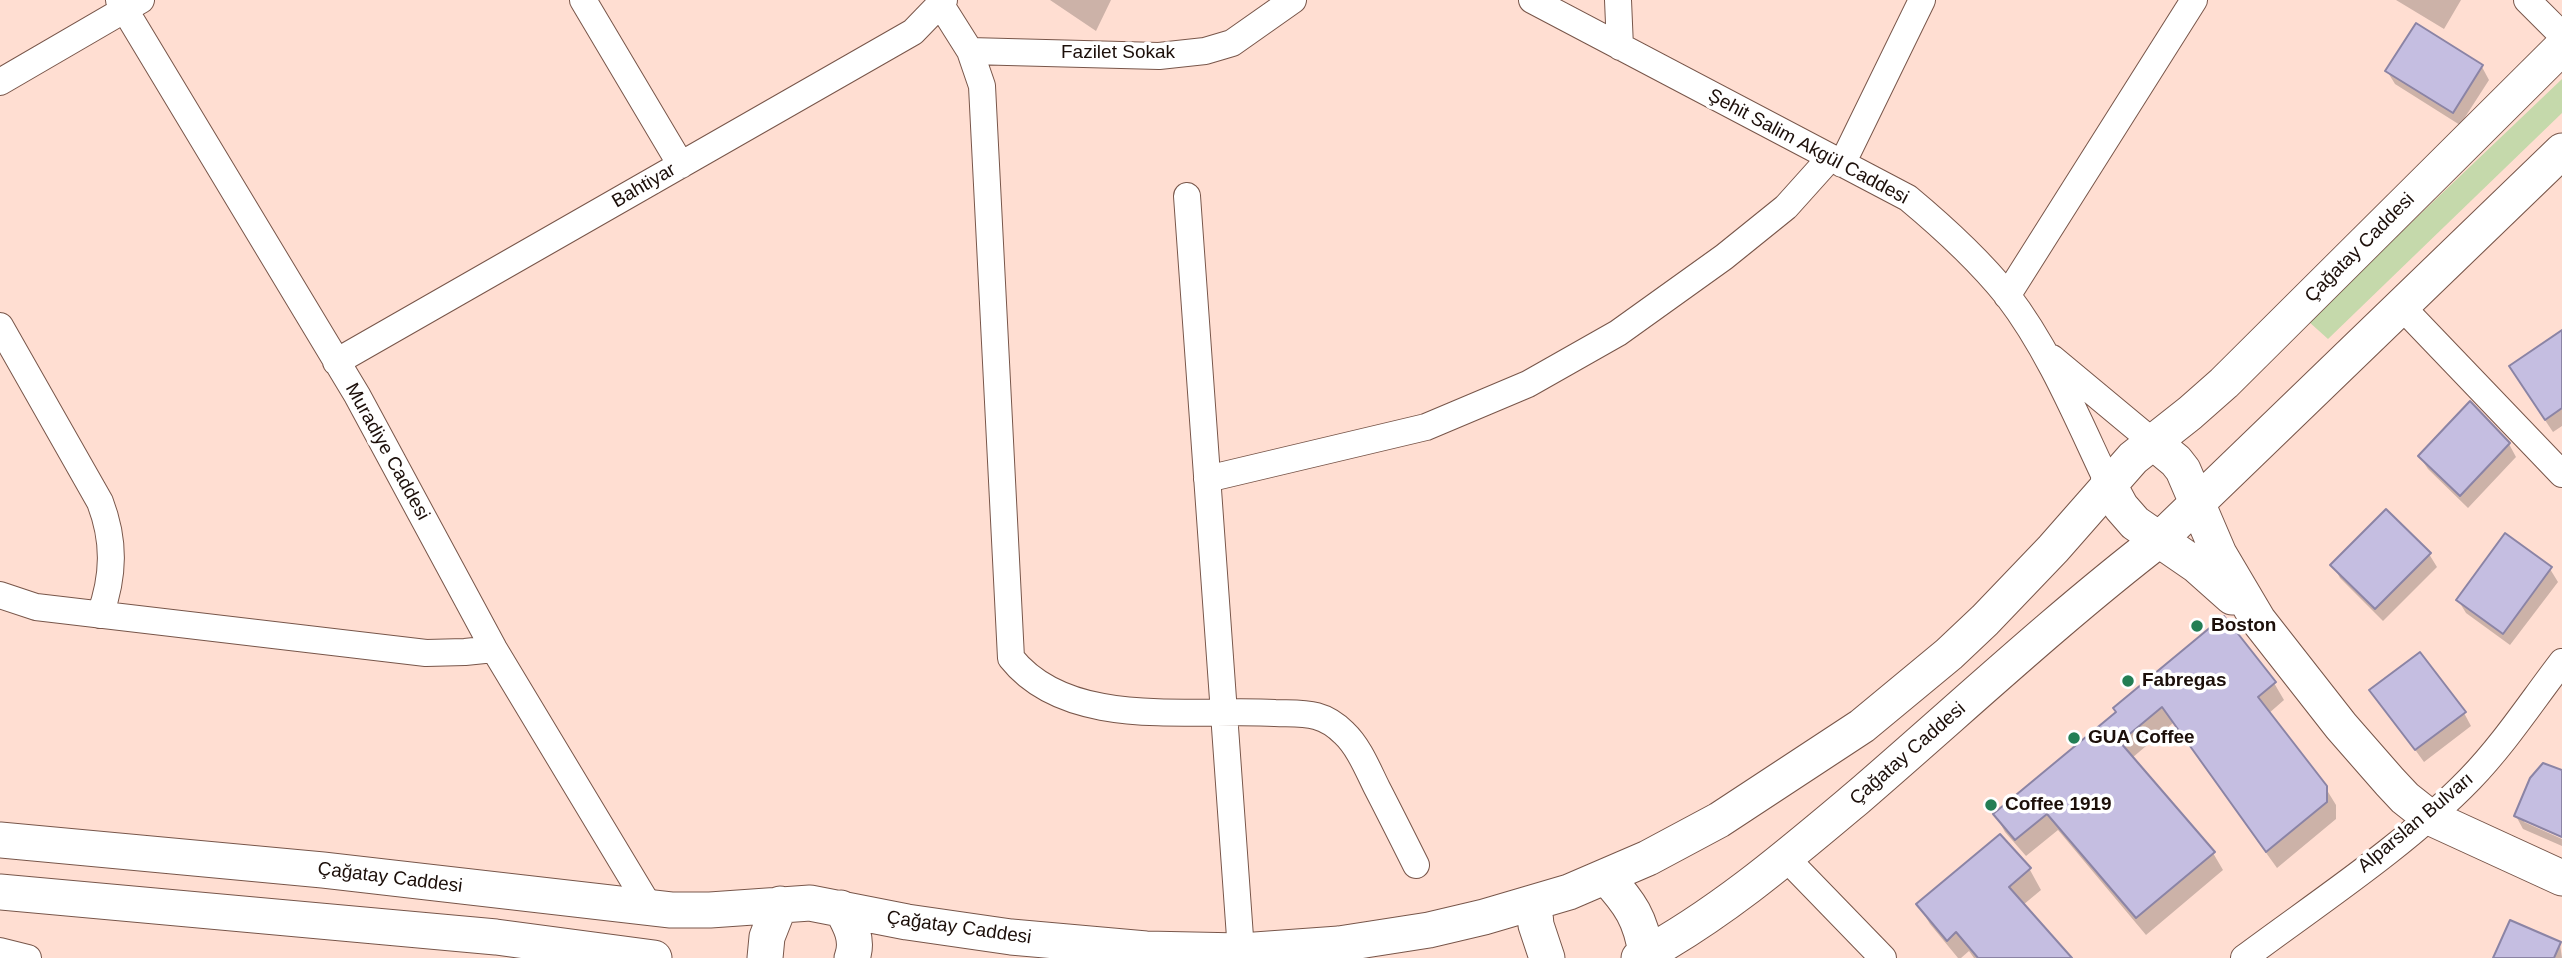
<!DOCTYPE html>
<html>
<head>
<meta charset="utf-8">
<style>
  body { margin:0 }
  canvas { display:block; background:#ffded2 }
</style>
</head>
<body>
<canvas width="2562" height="958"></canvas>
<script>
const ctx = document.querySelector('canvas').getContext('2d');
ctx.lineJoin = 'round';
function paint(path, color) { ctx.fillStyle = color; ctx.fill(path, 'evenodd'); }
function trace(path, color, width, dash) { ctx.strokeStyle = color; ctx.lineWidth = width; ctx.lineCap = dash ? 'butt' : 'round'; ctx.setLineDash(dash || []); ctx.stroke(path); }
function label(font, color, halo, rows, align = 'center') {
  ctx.font = font + ' Arial,sans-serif'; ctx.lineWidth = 7; ctx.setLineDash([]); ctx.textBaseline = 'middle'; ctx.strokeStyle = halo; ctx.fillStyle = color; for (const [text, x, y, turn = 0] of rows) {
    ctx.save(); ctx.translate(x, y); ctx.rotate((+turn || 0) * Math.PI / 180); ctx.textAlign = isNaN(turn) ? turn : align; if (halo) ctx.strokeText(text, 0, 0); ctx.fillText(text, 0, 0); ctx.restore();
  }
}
paint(new Path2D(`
  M2562 79V113L2328 339 2308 321Z`), '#c5d9ab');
paint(new Path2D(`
  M1050 0H1111L1096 31Z
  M2396 0H2461L2444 29Z
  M2482 67 2489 80 2460 125 2395 84 2387 71Z
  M2562 345V426L2553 432 2518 380Z
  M2509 444 2516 457 2468 508 2428 469 2420 457Z
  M2429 554 2437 567 2383 621 2340 578 2333 565Z
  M2550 569 2558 582 2510 645 2466 613 2458 600Z
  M2274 683 2284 700 2268 714 2325 787 2336 805V819L2277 868 2173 723 2132 758 2213 853 2223 870 2146 935 2058 830 2026 856 2005 832 1995 814 2117 713Z
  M2372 690 2464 713 2471 726 2424 762Z
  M2562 772V835L2524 819V822L2562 839V846L2523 829 2516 816Z
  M2000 836 2030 870 2041 890 2023 905 2070 958H1974L1969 951 1961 958H1958L1930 924 1918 904Z
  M2560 944 2562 958H2495Z`), '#0003');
const building = new Path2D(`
  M2416 23 2483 65 2453 113 2385 71Z
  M2562 330V408L2545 420 2509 366Z
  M2470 401 2510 443 2460 496 2418 456Z
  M2386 509 2431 553 2375 609 2330 565Z
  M2505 533 2552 567 2503 634 2456 600Z
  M2224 616 2276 682 2258 697 2327 786V802L2266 852 2162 707 2120 742 2215 852 2136 918 2047 814 2015 840 1993 814 2116 712 2113 708Z
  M2420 652 2466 712 2415 750 2369 690Z
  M2543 763 2562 770V837L2514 816 2530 778Z
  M2000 834 2031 868 2009 887 2072 958H1978L1956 932 1947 941 1916 904Z
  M2510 920 2561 942 2554 958H2493Z`);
paint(building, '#c5bee1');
trace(building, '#8b84a5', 2);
const minor = new Path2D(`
  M119 0 357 395 494 649 650 908
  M583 0 681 165
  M1532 0 1908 198C1944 228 1978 259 2007 295 2050 351 2078 420 2108 483
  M1618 0 1620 47
  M2527 0 2562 35
  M941 5 970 51 982 86 1011 658C1069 731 1193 708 1275 713 1304 714 1322 711 1344 733 1359 747 1368 770 1377 788 1390 813 1403 839 1416 865
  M970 51 1159 56 1205 51 1232 43 1293 0
  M0 82 141 0
  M1842 164 1922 0
  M1187 196 1241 951
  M2007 296 2194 0
  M2402 307 2562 474
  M0 326 100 502C115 541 114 576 100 615
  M2052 358 2153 442
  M336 362 913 32 944 0
  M1207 479 1426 427 1528 384 1618 333 1724 257 1786 207 1830 158
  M0 595 36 607 426 653 465 652 494 649
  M1786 858 1883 958
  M0 951 28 958
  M2244 958C2319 902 2405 846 2470 779 2504 744 2532 701 2562 662`);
const major = new Path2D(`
  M2153 442 2176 461 2183 470 2219 554 2258 620 2341 726 2390 782 2405 798 2429 817 2562 878
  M2108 483 2121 507 2135 523 2196 565 2232 597
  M0 840 323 870 671 910H710L810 903 907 922 1011 937 1146 949 1241 951 1339 944 1429 930 1484 917 1569 892 1648 858 1719 820 1862 726 1949 654 1985 620 2053 549 2133 458 2190 413 2224 383 2562 47
  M1606 877C1630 903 1641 919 1646 954
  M0 892 496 937 654 958
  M1534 903 1536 925 1547 958
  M841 908C850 924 859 940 852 958
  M765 958 767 937 780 904
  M1639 958C1719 915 1788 856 1857 798 1958 711 2055 620 2160 539L2562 151`);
trace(minor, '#78564a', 28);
trace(major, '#78564a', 37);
trace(minor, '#fff', 26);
trace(major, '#fff', 35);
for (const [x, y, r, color] of [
  [2197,626,7,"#237e54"],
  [2128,681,7,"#237e54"],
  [2074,738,7,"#237e54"],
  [1991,805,7,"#237e54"]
]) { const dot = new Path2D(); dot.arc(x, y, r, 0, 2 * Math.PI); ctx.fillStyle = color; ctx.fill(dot); trace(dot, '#fff', 2.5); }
label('19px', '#1c0f0a', '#fff', [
  ["Fazilet Sokak",1118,53],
  ["Şehit Salim Akgül Caddesi",1808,147,28],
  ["Bahtiyar",644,186,-30],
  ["Çağatay Caddesi",2360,248,-45],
  ["Muradiye Caddesi",387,452,61],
  ["Çağatay Caddesi",1908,754,-41],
  ["Alparslan Bulvarı",2416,823,-40],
  ["Çağatay Caddesi",390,878,7],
  ["Çağatay Caddesi",959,928,8]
]);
label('bold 19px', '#1c0f0a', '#fff', [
  ["Boston",2211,626],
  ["Fabregas",2142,681],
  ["GUA Coffee",2088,738],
  ["Coffee 1919",2005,805]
], 'left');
</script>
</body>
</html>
